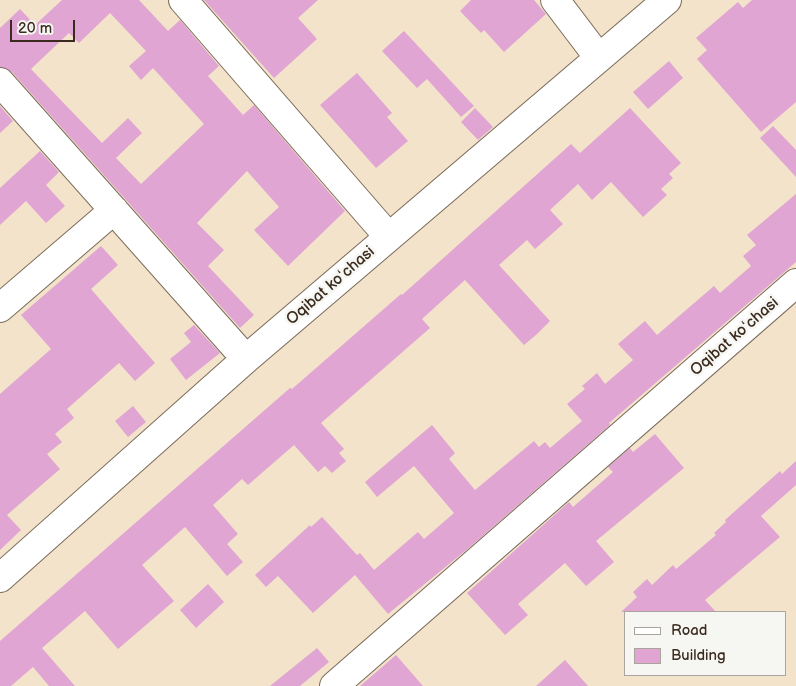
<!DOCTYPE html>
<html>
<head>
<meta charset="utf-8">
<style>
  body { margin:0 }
  #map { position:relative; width:796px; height:686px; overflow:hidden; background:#f2e3ca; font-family:"Balsamiq Sans",sans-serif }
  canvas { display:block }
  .legend { position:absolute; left:624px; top:611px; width:162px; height:65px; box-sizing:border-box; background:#f6f6f2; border:1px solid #aba49d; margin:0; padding:6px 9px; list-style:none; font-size:15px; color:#3b2a1e }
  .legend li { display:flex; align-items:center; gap:10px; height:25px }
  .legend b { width:25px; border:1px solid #aba49d }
  .scale { position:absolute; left:10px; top:20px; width:65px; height:22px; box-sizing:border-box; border:2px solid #3b2a1e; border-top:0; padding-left:6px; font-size:15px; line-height:18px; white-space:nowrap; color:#3b2a1e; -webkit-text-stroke:4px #f6f6f2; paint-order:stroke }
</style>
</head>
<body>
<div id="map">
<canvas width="796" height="686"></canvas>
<ul class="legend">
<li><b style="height:6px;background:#fff"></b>Road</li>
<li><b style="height:14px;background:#e1a5d3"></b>Building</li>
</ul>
<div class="scale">20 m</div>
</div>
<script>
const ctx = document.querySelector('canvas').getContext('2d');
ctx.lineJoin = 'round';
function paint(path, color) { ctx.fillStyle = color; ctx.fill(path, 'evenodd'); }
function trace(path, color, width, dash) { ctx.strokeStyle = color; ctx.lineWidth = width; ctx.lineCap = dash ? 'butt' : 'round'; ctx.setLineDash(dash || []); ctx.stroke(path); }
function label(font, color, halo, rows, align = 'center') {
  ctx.font = font + ' "Balsamiq Sans",sans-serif'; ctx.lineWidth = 5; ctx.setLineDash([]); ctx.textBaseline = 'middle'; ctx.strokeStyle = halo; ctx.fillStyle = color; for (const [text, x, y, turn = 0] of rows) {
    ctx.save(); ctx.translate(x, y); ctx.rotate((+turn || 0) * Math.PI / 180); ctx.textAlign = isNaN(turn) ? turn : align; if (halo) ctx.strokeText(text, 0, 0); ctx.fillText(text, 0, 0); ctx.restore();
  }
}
paint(new Path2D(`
  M62 0H139L168 31 180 20 219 66 208 76 243 115 254 105 345 211 288 266 254 230 279 207 247 171 197 223 224 250 208 266 254 315 240 328 12 72 0 67V28L20 9 35 25ZM110 13 146 51 129 66 141 80 153 68 204 124 141 184 116 158 142 133 128 118 102 143 31 69 69 33 79 43Z
  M204 0H318L298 18 317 39 274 78Z
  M471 0H534L546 14 504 52 484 30 481 33 460 11Z
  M752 0H796V102L761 132 697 59 707 50 696 38 738 2 743 8Z
  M404 31 474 106 461 117 427 79 417 88 382 51Z
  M669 61 683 78 648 109 633 92Z
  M357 73 392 113 387 117 408 141 376 168 320 105Z
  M0 106 13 121 0 133Z
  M475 108 493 127 478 140 461 122Z
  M630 108 681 163 669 174 673 178 661 189 667 195 643 217 611 182 592 200 578 184 550 210 563 224 535 249 527 240 499 265 550 321 537 334 524 345 465 280 422 319 430 328 321 423 344 449 339 453 346 461 332 473 325 466 318 472 294 445 248 485 242 479 213 505 238 534 227 544 243 562 227 576 185 527 142 565 174 601 118 649 85 611 42 648 75 686H49L33 667 11 686H0V641L290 388 292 389 401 294 402 295 571 144 580 153Z
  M773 126 796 150V177L760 138Z
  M40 151 59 172 46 185 65 206 46 223 26 201 0 225V188Z
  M796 194V262L609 423 610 425 470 547 388 614 355 575 313 613 278 576 266 587 255 575 310 525 311 527 322 517 357 555 360 553 374 570 418 532 424 539 454 513 414 466 377 497 365 482 432 425 455 453 449 459 475 490 534 441 539 447 545 442 550 448 582 421 567 404 585 389 582 386 597 373 605 384 633 360 618 344 645 321 657 335 714 286 720 293 751 266 743 256 756 245 747 235Z
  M101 246 118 265 91 289 155 363 135 381 119 363 67 409 74 418 55 434 62 442 47 454 60 469 7 515 21 530 0 550V394L51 349 21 315Z
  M194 325 220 353 186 380 170 359 191 342 184 333Z
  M133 406 146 422 128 437 115 421Z
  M655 434 684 468 596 541 614 562 586 586 565 563 518 604 528 615 505 635 467 593 569 502 573 507 613 472 608 467 630 448 633 452Z
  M796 461V485L761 516 780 537 705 600 716 612H621L637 597 633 592 647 579 652 585 673 565 676 569 716 535 714 533 726 522 725 520 780 471 782 474Z
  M208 584 224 602 196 628 180 610Z
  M317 648 329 662 300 686H270Z
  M396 655 423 686H360Z
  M565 660 588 686H536Z`), '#e1a5d3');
const minor = new Path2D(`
  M183 0 388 236
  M555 0 599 58
  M0 82 246 359
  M0 308 114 210
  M0 578 246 359 667 0
  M334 686 796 283`);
trace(minor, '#7b6b5a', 30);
trace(minor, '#fff', 28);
label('16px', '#3b2a1e', '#f6f6f2', [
  ["Oqibat koʻchasi",331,286,-41],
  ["Oqibat koʻchasi",735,337,-41]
]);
</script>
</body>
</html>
